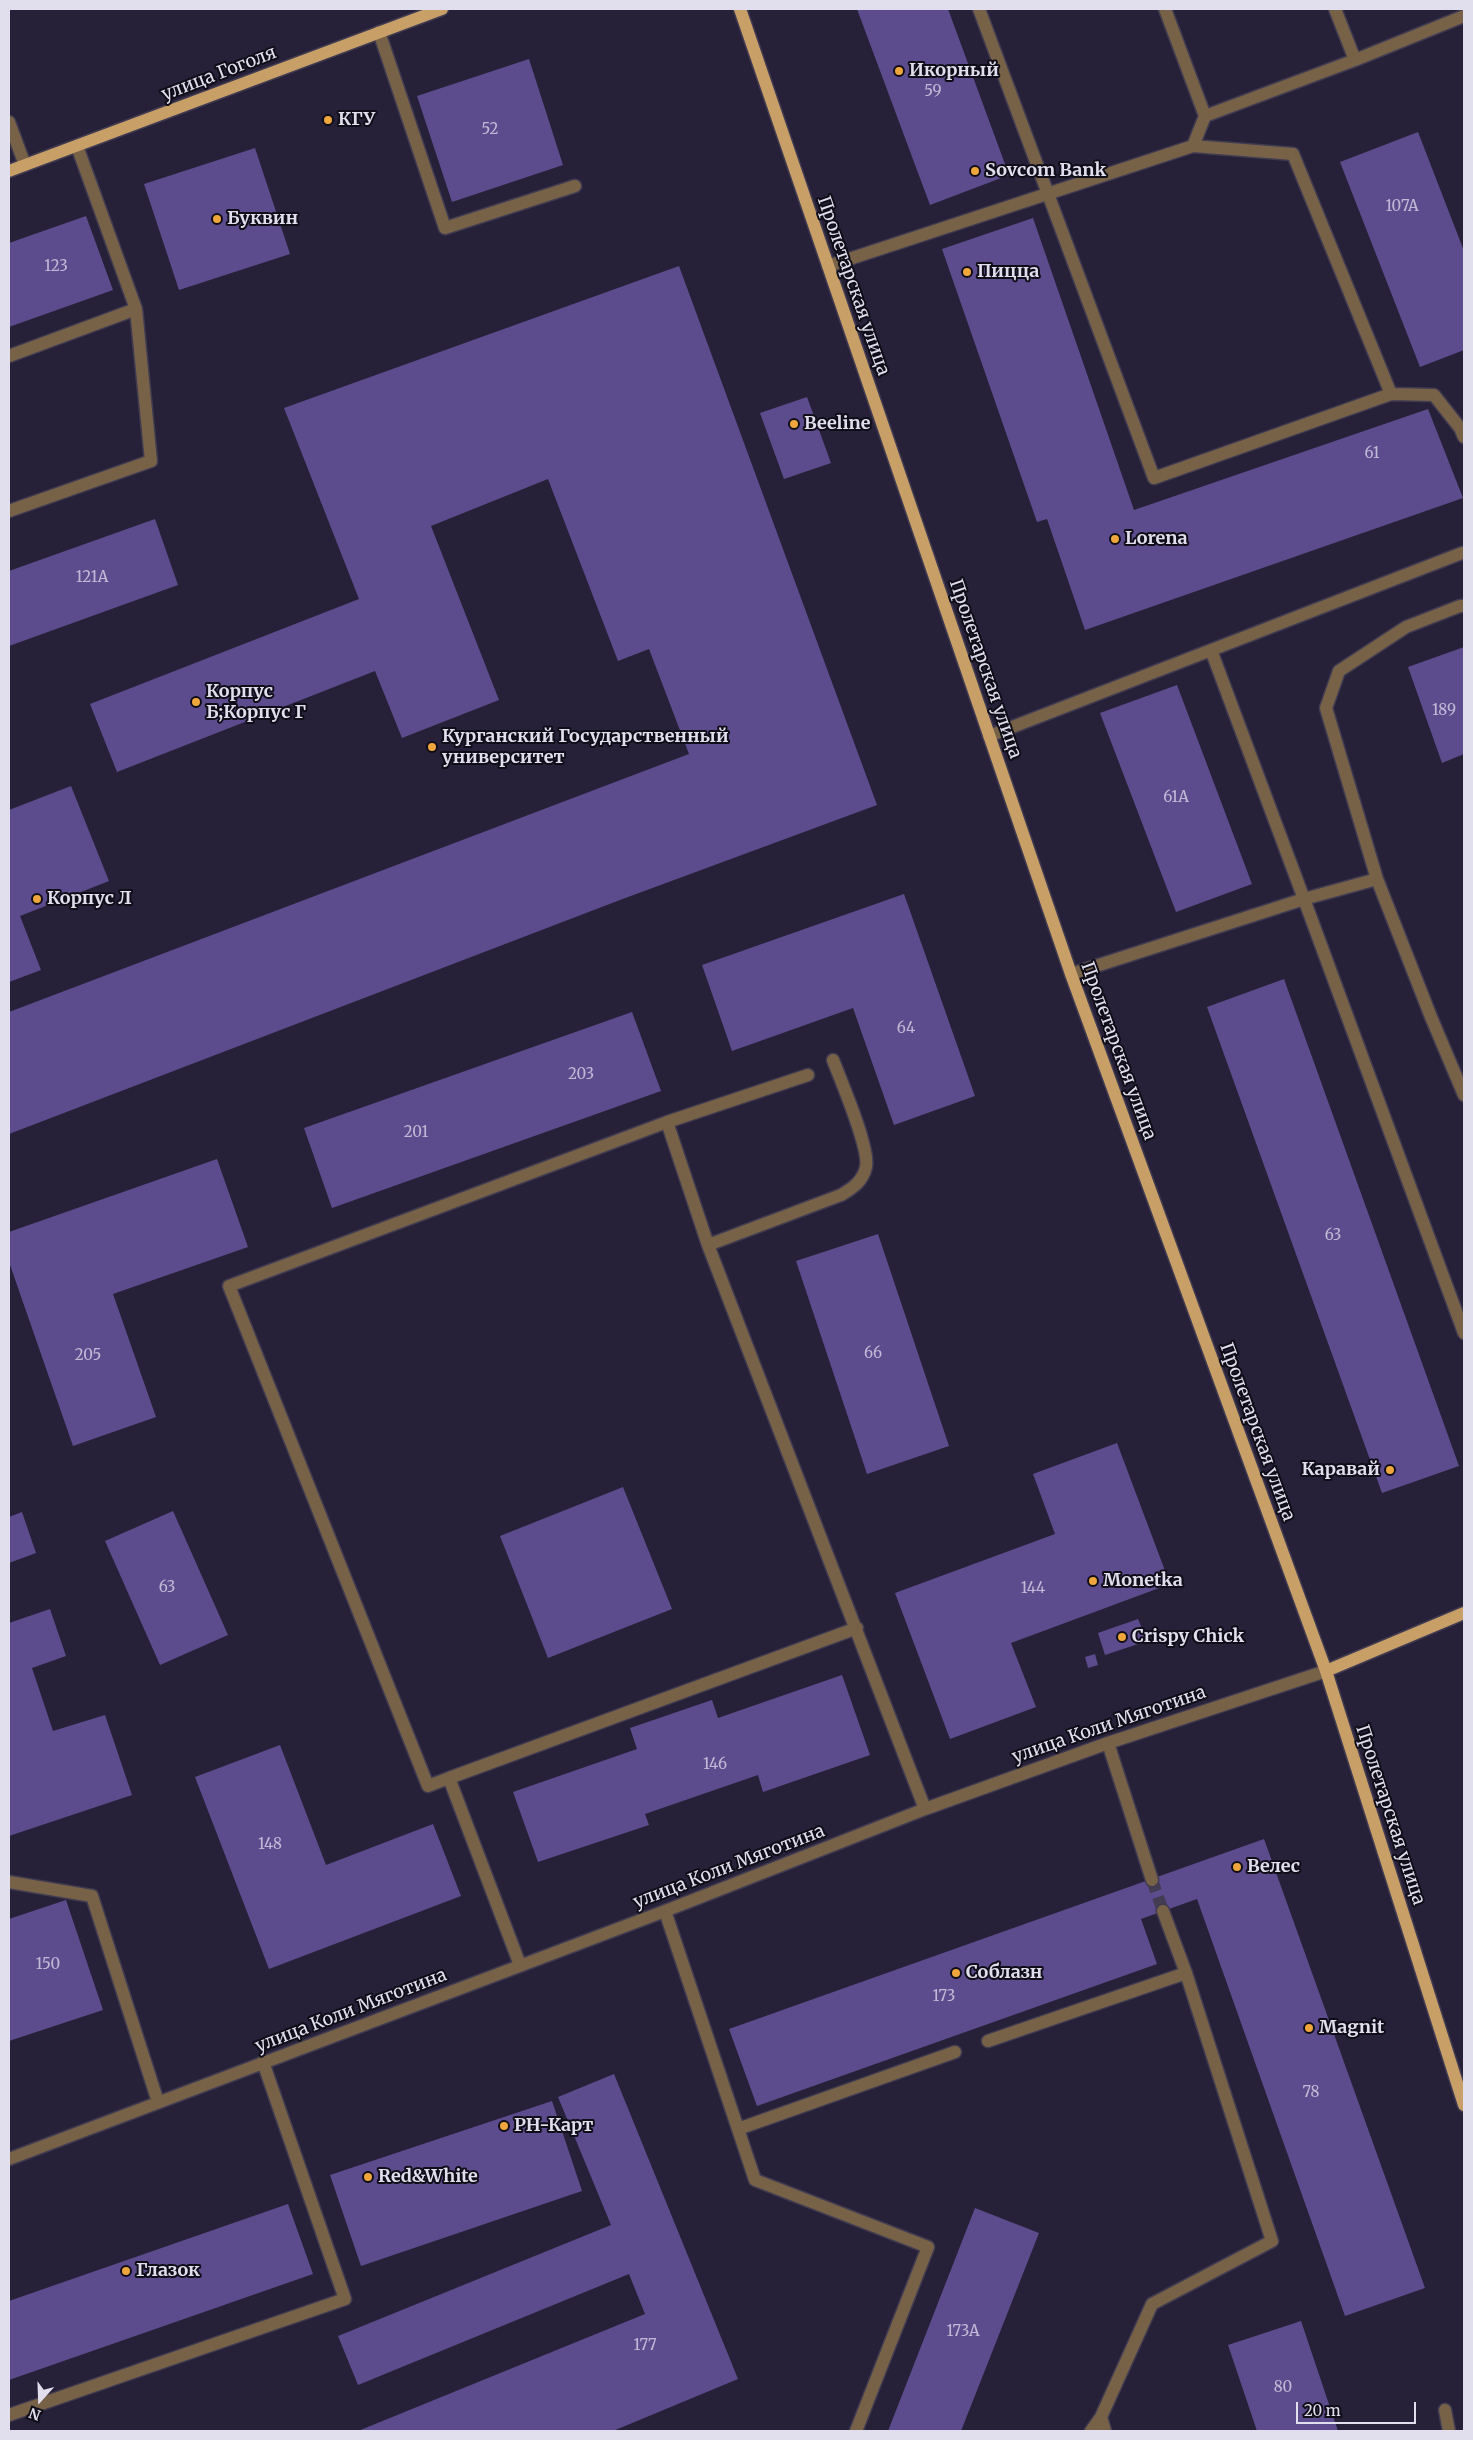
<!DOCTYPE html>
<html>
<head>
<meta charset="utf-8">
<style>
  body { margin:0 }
  #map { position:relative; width:1473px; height:2440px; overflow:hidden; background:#262138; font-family:Merriweather,serif }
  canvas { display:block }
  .frame { position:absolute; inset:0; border:10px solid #e1deee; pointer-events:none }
  .north { position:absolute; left:15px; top:2375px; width:50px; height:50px; -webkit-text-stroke:4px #0f0d17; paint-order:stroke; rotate:200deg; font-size:14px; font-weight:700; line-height:20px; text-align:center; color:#e1deee }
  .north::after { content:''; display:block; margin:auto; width:18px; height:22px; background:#e1deee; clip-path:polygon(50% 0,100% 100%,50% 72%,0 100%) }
  .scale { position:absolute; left:1296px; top:2402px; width:120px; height:22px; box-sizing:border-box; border:2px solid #e1deee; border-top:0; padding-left:6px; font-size:15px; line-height:18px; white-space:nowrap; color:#e1deee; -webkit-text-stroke:4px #0f0d17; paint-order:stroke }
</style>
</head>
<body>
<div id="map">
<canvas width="1473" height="2440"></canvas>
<div class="frame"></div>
<div class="north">N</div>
<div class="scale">20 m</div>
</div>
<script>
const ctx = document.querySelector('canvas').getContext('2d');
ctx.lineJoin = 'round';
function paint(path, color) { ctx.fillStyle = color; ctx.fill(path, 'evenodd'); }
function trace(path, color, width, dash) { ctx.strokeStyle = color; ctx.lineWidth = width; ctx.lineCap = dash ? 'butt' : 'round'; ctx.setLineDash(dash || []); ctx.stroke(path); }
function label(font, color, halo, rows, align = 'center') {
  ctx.font = font + ' Merriweather,serif'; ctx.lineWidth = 4; ctx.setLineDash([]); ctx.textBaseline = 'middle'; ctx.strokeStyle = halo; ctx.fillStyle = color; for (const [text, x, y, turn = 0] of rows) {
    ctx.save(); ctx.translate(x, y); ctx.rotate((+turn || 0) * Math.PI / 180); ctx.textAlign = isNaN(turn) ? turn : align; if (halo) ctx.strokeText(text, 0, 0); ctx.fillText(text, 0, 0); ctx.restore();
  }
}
paint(new Path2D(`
  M857 9H948L1009 175 930 205Z
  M529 59 563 165 452 202 417 96Z
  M1418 132 1464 251V350L1420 367 1340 162Z
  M255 148 290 254 179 290 144 184Z
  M86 216 113 290 9 327V243Z
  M1033 218 1134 510 1428 409 1463 498 1085 630 1047 519 1037 522 942 249Z
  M679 266 877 805 620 900 9 1134V1012L689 754 649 649 618 661 548 479 431 526 499 700 402 738 375 671 117 772 90 704 359 599 284 408Z
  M807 397 831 463 784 479 760 413Z
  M155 519 178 585 9 646V571Z
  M1464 647V754L1442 763 1408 667Z
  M1177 685 1252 884 1176 912 1100 713Z
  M71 786 109 881 20 916 41 970 9 982V810Z
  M904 894 975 1096 894 1125 853 1008 732 1051 702 965Z
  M1284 979 1459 1466 1382 1493 1207 1007Z
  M632 1012 661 1091 332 1208 304 1128Z
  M217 1159 248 1247 113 1294 156 1417 73 1446 9 1262V1232Z
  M878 1234 949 1446 867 1474 796 1261Z
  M1117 1443 1170 1584 1011 1643 1036 1707 950 1739 895 1593 1055 1534 1033 1474Z
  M623 1487 672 1609 548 1658 500 1536Z
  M173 1511 228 1635 160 1665 105 1541Z
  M22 1512 36 1553 9 1563V1517Z
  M50 1609 66 1656 32 1668 53 1731 105 1715 132 1795 9 1836V1623Z
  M1138 1619 1147 1641 1105 1655 1098 1633Z
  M1095 1654 1098 1665 1088 1668 1085 1657Z
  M842 1675 870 1755 763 1792 758 1775 645 1814 649 1825 538 1862 513 1792 637 1749 630 1728 712 1700 718 1718Z
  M280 1745 326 1865 433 1824 461 1896 269 1969 195 1777Z
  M1264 1839 1425 2288 1345 2316 1197 1899 1141 1919 1157 1964 757 2106 729 2029Z
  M66 1900 103 2010 9 2041V1919Z
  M614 2074 738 2379 613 2431H358L645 2314 629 2274 358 2385 338 2336 611 2225 558 2097Z
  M552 2101 582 2191 361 2266 330 2175Z
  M288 2204 313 2274 9 2380V2301Z
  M975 2208 1039 2233 961 2431H888Z
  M1301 2321 1338 2431H1257L1228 2345Z`), '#5d4c8d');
trace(new Path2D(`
  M1152 1880 1163 1911`), '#423d53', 12, [12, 6]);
const minor = new Path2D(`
  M979 9 1154 478 1391 394
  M1165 9 1205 116
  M1335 9 1355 60
  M379 32 445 228 575 186
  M9 122 25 165
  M1193 146 1205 116 1355 60 1464 16
  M828 266 1193 146 1293 154 1391 394 1434 395 1460 428 1464 437
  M9 356 136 309 77 146
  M9 511 151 461 136 309
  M1464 606H1460L1406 627 1339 671 1326 708 1377 879 1431 1017 1464 1095
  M1211 650 1304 899 1377 879
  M989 736 1462 553
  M1071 974 1304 899 1464 1333
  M667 1122 708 1245 925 1809
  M708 1245 841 1195C853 1188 863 1181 866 1167 870 1148 841 1081 833 1060
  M1108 1743 1152 1880
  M449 1778 857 1628
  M9 1882 92 1896 158 2102
  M665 1911 738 2129 955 2052
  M520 1965 449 1778 428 1786 229 1286 667 1122 808 1075
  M988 2041 1186 1973 1163 1911
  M738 2129 755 2180 928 2247 856 2431
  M9 2159 665 1911 925 1809 1108 1743 1326 1671
  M1445 2410 1449 2431
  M9 2415 345 2299 263 2062
  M1091 2431 1101 2417
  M1105 2431 1101 2417 1152 2304 1272 2241 1186 1973`);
const major = new Path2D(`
  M740 9 1071 974 1326 1671 1464 2105
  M9 171 442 9
  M1326 1671 1464 1613`);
trace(minor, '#403b51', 15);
trace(major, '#403b51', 15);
trace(minor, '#776248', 12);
trace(major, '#c99f68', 12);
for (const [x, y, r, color] of [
  [899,71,5,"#efa73d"],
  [328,120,5,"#efa73d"],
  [975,171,5,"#efa73d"],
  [217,219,5,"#efa73d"],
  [967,272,5,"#efa73d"],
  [794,424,5,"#efa73d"],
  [1115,539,5,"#efa73d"],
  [196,702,5,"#efa73d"],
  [432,747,5,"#efa73d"],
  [37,899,5,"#efa73d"],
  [1390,1470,5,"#efa73d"],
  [1093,1581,5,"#efa73d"],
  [1122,1637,5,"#efa73d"],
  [1237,1867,5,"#efa73d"],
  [956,1973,5,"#efa73d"],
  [1309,2028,5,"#efa73d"],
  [504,2126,5,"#efa73d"],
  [368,2177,5,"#efa73d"],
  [126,2271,5,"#efa73d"]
]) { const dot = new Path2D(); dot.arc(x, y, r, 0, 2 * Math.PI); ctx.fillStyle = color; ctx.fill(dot); trace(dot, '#0f0d17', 2); }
label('15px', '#c0bad6', null, [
  ["59",933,92],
  ["52",490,130],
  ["107А",1402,207],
  ["123",56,267],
  ["61",1372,454],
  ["121А",92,578],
  ["189",1444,711],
  ["61А",1176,798],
  ["64",906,1029],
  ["203",581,1075],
  ["201",416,1133],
  ["63",1333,1236],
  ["66",873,1354],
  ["205",88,1356],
  ["63",167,1588],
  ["144",1033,1589],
  ["146",715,1765],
  ["148",270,1845],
  ["150",48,1965],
  ["173",944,1997],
  ["78",1311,2093],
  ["173А",963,2332],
  ["177",645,2346],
  ["80",1283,2388]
]);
label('bold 18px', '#e1deee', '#0f0d17', [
  ["Икорный",909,71],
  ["КГУ",338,120],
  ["Sovcom Bank",985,171],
  ["Буквин",227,219],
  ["Пицца",977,272],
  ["Beeline",804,424],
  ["Lorena",1125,539],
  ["Корпус",206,692],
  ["Б;Корпус Г",206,713],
  ["Курганский Государственный",442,737],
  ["университет",442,758],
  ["Корпус Л",47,899],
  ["Каравай",1380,1470,"right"],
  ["Monetka",1103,1581],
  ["Crispy Chick",1132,1637],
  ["Велес",1247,1867],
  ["Соблазн",966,1973],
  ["Magnit",1319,2028],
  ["РН-Карт",514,2126],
  ["Red&White",378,2177],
  ["Глазок",136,2271]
], 'left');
label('18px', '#e1deee', '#0f0d17', [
  ["улица Гоголя",219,74,-21],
  ["Пролетарская улица",853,286,71],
  ["Пролетарская улица",985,669,71],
  ["Пролетарская улица",1118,1051,70],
  ["Пролетарская улица",1257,1432,70],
  ["улица Коли Мяготина",1109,1725,-19],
  ["Пролетарская улица",1390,1815,72],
  ["улица Коли Мяготина",729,1867,-21],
  ["улица Коли Мяготина",351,2011,-21]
]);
</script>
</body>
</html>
